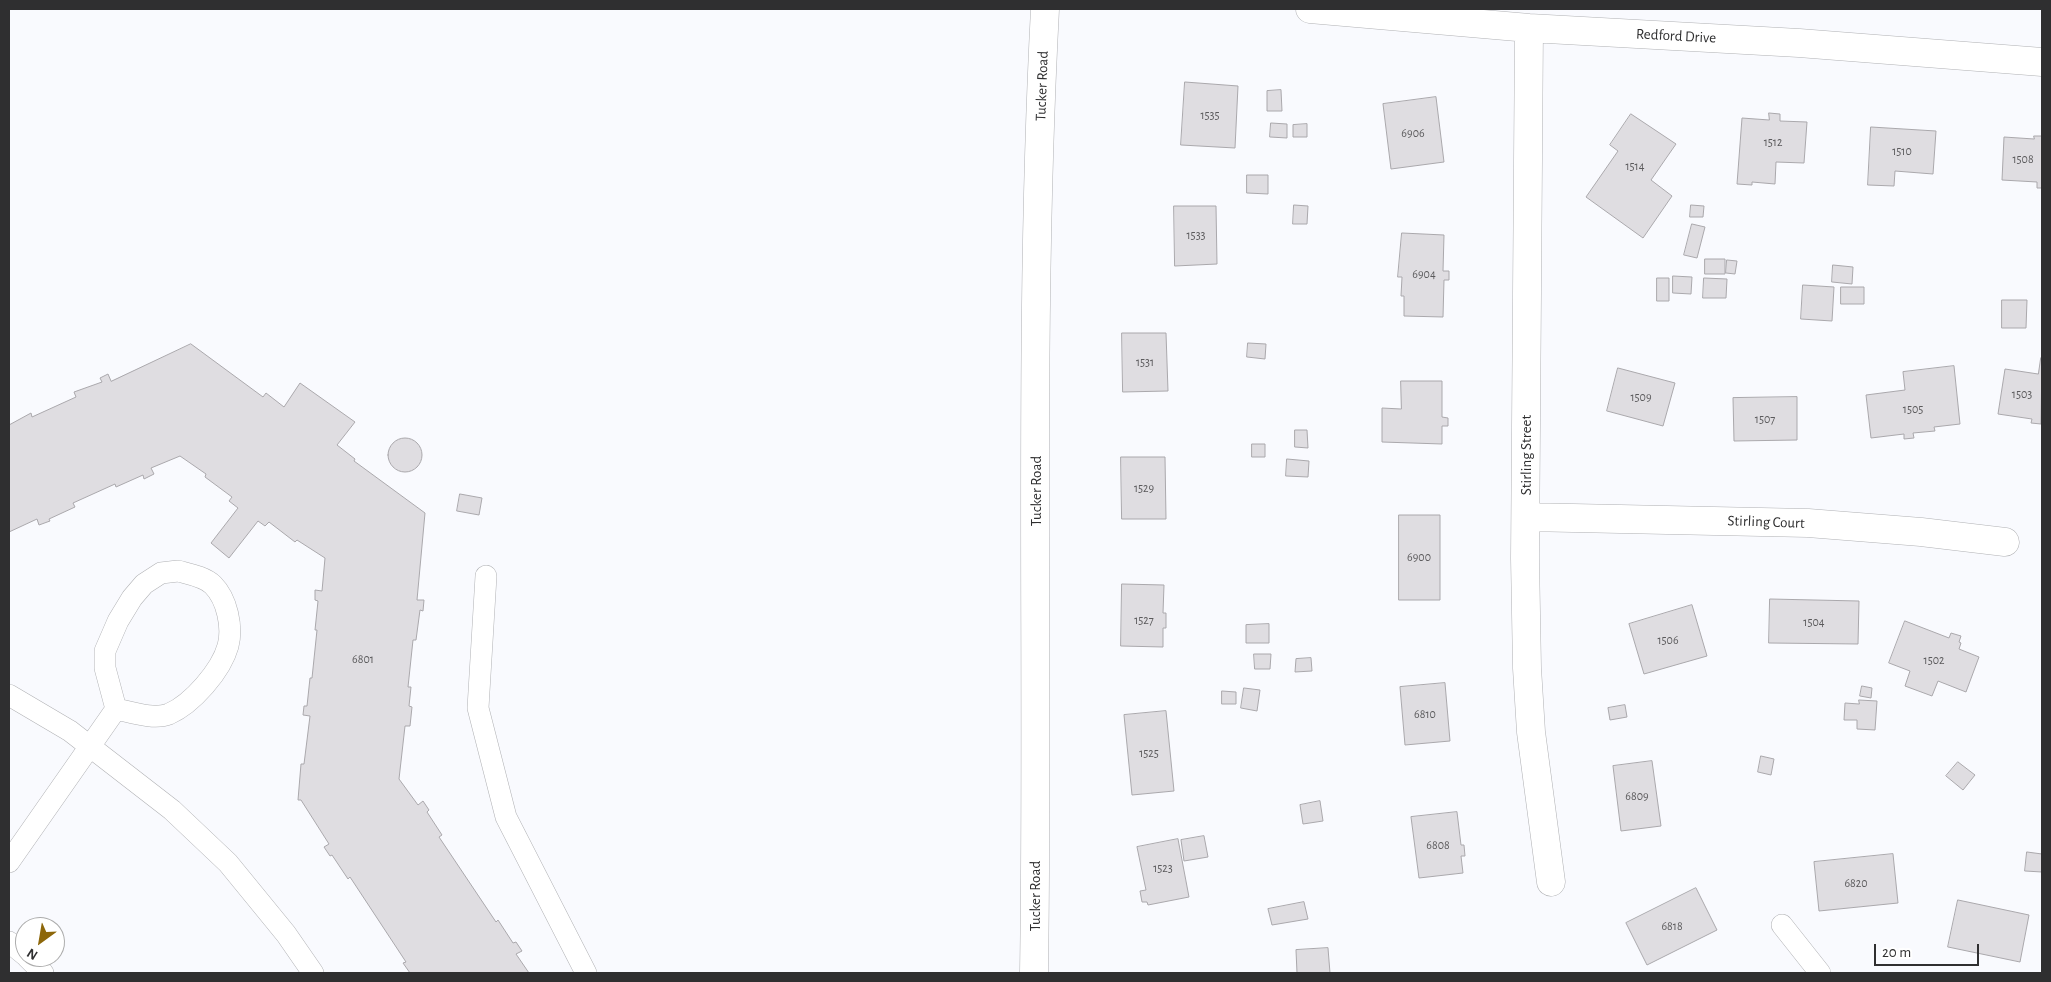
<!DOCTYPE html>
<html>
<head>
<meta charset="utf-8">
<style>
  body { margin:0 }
  #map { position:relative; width:2051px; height:982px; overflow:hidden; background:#f9fafe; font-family:"Alegreya Sans",sans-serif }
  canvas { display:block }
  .frame { position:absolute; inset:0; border:10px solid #2f2f30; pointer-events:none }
  .north { position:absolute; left:15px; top:917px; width:50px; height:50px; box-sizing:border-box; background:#fff; border:1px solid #acacac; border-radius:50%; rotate:212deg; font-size:14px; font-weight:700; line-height:20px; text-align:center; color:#2f2f30 }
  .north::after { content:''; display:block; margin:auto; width:18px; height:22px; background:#8d670a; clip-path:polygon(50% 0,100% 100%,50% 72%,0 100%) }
  .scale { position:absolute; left:1874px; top:944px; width:105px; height:22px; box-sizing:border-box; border:2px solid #2f2f30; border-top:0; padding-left:6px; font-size:15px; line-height:18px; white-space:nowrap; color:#2f2f30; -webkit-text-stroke:4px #fff; paint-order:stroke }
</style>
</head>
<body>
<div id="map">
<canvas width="2051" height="982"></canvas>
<div class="frame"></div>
<div class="north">N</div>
<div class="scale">20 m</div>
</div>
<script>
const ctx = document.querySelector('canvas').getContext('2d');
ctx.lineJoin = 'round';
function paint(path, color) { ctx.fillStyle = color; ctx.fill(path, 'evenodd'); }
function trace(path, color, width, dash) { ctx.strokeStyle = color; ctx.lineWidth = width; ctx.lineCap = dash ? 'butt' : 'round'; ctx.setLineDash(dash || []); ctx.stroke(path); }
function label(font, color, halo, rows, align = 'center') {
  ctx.font = font + ' "Alegreya Sans",sans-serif'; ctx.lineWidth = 4; ctx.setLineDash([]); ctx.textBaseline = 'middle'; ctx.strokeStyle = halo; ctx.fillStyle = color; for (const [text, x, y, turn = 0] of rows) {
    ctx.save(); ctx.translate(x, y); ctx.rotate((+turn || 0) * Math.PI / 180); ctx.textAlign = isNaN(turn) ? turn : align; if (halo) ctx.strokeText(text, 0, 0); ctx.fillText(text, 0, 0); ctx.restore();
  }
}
const building = new Path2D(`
  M1185 82 1238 86 1235 148 1181 145Z
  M1281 90 1282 111H1267V91Z
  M1436 97 1444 162 1391 169 1383 104Z
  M1769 113 1780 114V121L1807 122 1804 163 1776 162 1775 184 1752 182V185L1737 184 1742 118 1769 120Z
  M1631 114 1676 144 1651 180 1672 196 1643 238 1586 197 1618 151 1610 145Z
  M1271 123 1287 124V138L1270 137Z
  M1307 124V137H1293V125Z
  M1871 127 1936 131 1933 174 1895 171 1894 186 1868 185Z
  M2034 136H2042V188H2037V182L2002 180 2004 137 2034 139Z
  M1247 175H1268V194L1247 193Z
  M1294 205 1308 206 1307 224H1293Z
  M1691 205 1704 206 1703 217H1690Z
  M1174 206H1216L1217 264 1175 266Z
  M1692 224 1705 227 1697 258 1684 255Z
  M1402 233 1444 235 1443 271H1449V280H1444L1443 317 1404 316V296H1401L1402 277H1398Z
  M1705 259H1725V274H1705Z
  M1727 260 1737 261 1735 274 1726 273Z
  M1833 265 1853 267 1852 284 1832 282Z
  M1673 276 1692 277 1691 294 1673 293Z
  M1657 278H1669V301H1657Z
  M1704 278 1727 279 1726 298H1703Z
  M1803 285 1834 287 1832 321 1801 319Z
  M1841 287H1864V304H1841Z
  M2002 300H2027L2026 328H2002Z
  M1122 333H1166L1168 391 1123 392Z
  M1248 343 1266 344 1265 359 1247 357Z
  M191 344 263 397 266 393 284 407 300 383 355 422 337 445 355 459 354 461 425 513 417 600H424L423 611 420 610 416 640H413L408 687H411L409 706 412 707 410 726H405L399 779 418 805 423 801 429 810 427 812 442 835 439 837 496 922 498 920 513 943 516 942 522 951 516 954 529 973H410L403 963 406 962 350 877 348 879 332 855 330 856 324 847 329 844 301 800H298L301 764H304L310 716 303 715 304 706H307L310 678H312L317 630H315L318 601 315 600V590L322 591 325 558 297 540 295 542 269 522 265 526 258 521 229 558 211 543 238 508 229 501 232 497 205 477 206 474 180 456 151 468 154 474 144 479 143 475 116 487 115 484 73 503 75 507 49 519 50 521 39 525 37 519 9 532V425L31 413 32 417 76 397 74 392 102 382 100 378 108 374 111 381Z
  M2041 358 2042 359 2041 424 2031 423 2032 419 1998 414 2005 369 2038 374Z
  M1954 366 1960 424 1934 427 1935 431 1913 433 1914 438 1904 439V434L1871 438 1866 395 1905 390 1903 372Z
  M1618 368 1675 383 1663 426 1607 411Z
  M1401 381H1442V417L1448 418V426H1442V444L1382 442V408L1401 409Z
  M1797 397V440L1734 441 1733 398Z
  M1295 430H1307L1308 448 1295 447Z
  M388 455a17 17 0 1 1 34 0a17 17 0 1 1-34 0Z
  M1252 444H1265V457H1252Z
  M1121 457H1165L1166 519H1122Z
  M1287 459 1309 461 1308 477 1286 476Z
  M460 494 482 498 479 515 457 511Z
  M1399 515H1440V600H1399Z
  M1122 584 1164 585 1163 613H1166V628H1163V647L1121 646Z
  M1770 599 1859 601 1858 644 1769 643Z
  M1692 605 1707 656 1644 674 1629 624Z
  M1905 621 1949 638 1951 633 1961 636 1959 642 1961 643 1959 649 1979 657 1966 692 1938 681 1932 696 1905 686 1910 671 1889 663Z
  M1269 624V643H1246V625Z
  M1254 654H1271L1270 669H1255Z
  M1311 658 1312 671 1295 672 1296 659Z
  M1445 683 1450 741 1405 745 1400 687Z
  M1862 686 1872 688 1871 698 1860 696Z
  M1244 688 1260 690 1257 711 1241 708Z
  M1222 691 1236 692V704H1222Z
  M1859 700 1877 701 1875 730 1857 729V720H1844L1845 703 1859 704Z
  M1625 705 1627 717 1610 720 1608 708Z
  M1166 711 1174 791 1132 795 1124 715Z
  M1761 756 1774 759 1771 775 1758 772Z
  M1652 761 1661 826 1621 831 1613 766Z
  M1958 762 1975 775 1963 790 1946 776Z
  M1320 801 1323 821 1303 824 1300 805Z
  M1457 812 1461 845H1464L1465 856H1461L1463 873 1419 878 1411 817Z
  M1204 836 1208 857 1184 861 1181 840Z
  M1178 839 1189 897 1148 905 1147 902H1142L1140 891 1146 890 1137 847Z
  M2027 852 2042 854V872L2025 871Z
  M1893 854 1898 903 1819 911 1814 862Z
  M1696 888 1717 930 1647 965 1626 923Z
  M1958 900 2029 915 2020 962 1948 947Z
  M1304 902 1308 919 1272 925 1268 909Z
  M1328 948 1330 973H1297L1296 950Z`);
paint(building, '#dfdde1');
trace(building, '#aaa8ac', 1);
const service = new Path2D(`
  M178 571C189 574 205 577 213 585 227 599 233 627 228 646 221 671 192 704 169 714 154 720 131 712 116 709L105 668V651L118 621 132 598 144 584 161 573Z
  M486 576 478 708 506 817 586 973
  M9 695 70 731 172 810 228 863 286 934 313 973
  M9 862 116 709
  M1782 925 1820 973
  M9 942 25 955
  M27 957 43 973`);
const minor = new Path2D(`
  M1310 9 1529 28 1799 43 2042 62
  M1529 28 1525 558 1527 668 1531 732 1551 882
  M1526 517 1808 523 1921 532 2005 542`);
const tertiary = new Path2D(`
  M1034 973C1039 652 1028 330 1045 9`);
trace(service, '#b0b1b4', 22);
trace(minor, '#b0b1b4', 29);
trace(tertiary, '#b0b1b4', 29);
trace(service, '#fff', 21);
trace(minor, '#fff', 28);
trace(tertiary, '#fff', 28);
label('12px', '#5b5a5c', null, [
  ["1535",1210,115],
  ["6906",1413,133],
  ["1512",1773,142],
  ["1510",1902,151],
  ["1508",2023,159],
  ["1514",1635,166],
  ["1533",1196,235],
  ["6904",1424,274],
  ["1531",1145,362],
  ["1503",2022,394],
  ["1509",1641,397],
  ["1505",1913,409],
  ["1507",1765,419],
  ["1529",1144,488],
  ["6900",1419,557],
  ["1527",1144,620],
  ["1504",1814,622],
  ["1506",1668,640],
  ["6801",363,659],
  ["1502",1934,660],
  ["6810",1425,714],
  ["1525",1149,753],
  ["6809",1637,796],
  ["6808",1438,845],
  ["1523",1163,868],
  ["6820",1856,883],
  ["6818",1672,926]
]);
label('15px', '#2f2f30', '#fff', [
  ["Redford Drive",1676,36,3],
  ["Tucker Road",1042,86,-88],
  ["Stirling Street",1526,455,-90],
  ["Tucker Road",1036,491,-90],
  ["Stirling Court",1766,522,2],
  ["Tucker Road",1035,896,-90]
]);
</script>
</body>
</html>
